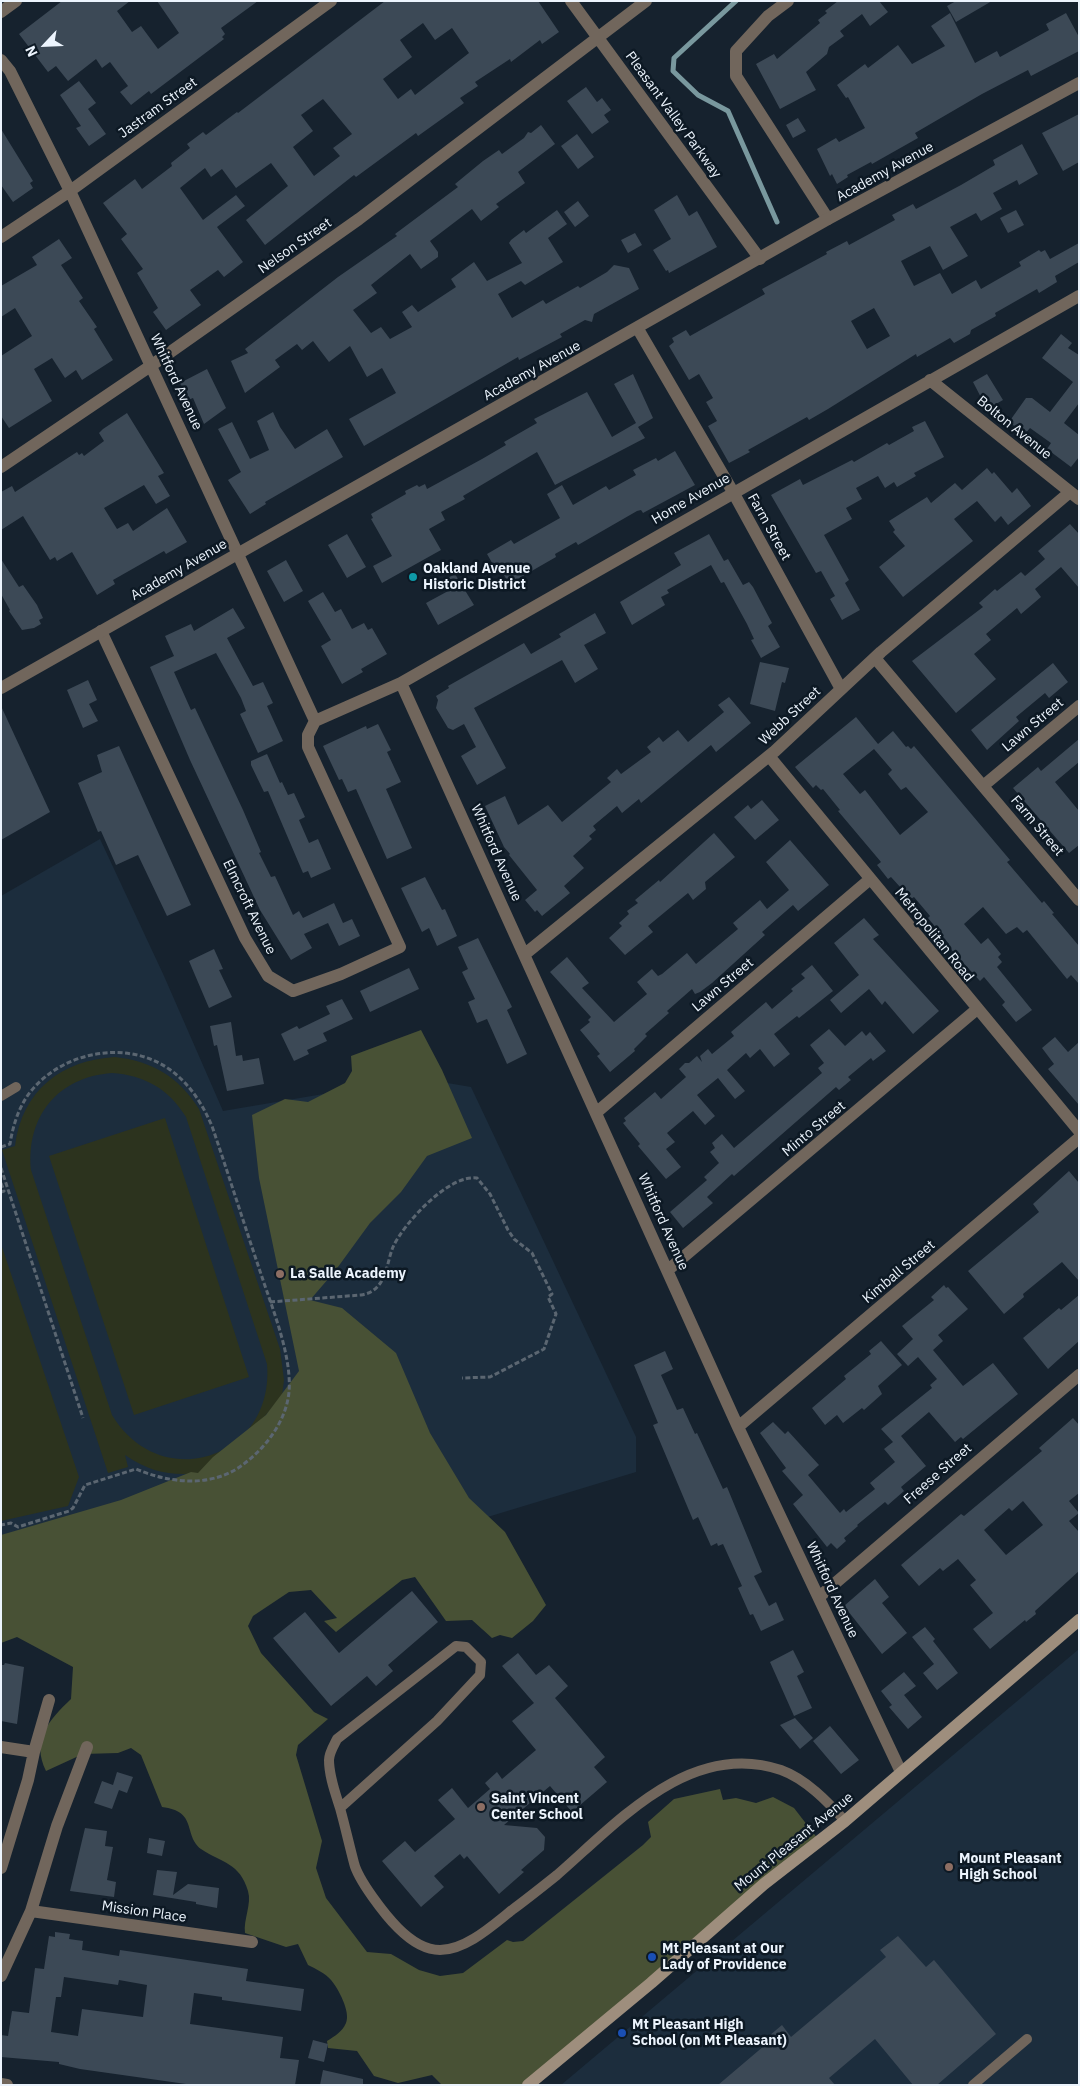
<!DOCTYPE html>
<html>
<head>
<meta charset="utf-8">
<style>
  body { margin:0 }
  #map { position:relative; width:1080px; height:2086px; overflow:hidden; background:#16222e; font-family:"IBM Plex Sans",sans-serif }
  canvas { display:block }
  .frame { position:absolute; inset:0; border:2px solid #ecf4fd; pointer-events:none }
  .north { position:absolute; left:20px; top:20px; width:50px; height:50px; -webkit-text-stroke:4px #0d1924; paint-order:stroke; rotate:245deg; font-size:14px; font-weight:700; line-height:20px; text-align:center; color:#ecf4fd }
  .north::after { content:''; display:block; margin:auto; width:18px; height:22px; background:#ecf4fd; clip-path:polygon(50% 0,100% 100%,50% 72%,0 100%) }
</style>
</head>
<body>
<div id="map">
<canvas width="1080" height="2086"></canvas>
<div class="frame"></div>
<div class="north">N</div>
</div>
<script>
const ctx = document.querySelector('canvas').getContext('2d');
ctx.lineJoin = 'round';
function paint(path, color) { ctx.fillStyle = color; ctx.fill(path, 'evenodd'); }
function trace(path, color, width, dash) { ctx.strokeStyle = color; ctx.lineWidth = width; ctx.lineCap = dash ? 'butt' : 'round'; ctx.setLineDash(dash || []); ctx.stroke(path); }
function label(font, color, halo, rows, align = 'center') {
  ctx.font = font + ' "IBM Plex Sans",sans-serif'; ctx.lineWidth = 5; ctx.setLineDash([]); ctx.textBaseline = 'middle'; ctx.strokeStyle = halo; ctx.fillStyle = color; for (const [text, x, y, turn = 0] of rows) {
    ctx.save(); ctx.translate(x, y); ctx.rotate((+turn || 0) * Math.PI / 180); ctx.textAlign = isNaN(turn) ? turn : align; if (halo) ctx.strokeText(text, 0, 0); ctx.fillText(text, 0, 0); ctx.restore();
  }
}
paint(new Path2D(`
  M100 839 164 976 223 1111 418 1078 471 1087 636 1437V1472L481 1519 1 1587V896Z
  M1079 1649V2085H561Z`), '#1c2d3d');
paint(new Path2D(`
  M115 1057C152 1061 179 1077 199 1109L280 1349 284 1380 282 1396 218 1471C180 1476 157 1477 125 1455L128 1467 108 1473 2 1150 15 1146C22 1090 62 1060 115 1057ZM112 1073C144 1075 169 1089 186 1117L267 1364C275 1458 161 1496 112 1415L31 1170C26 1116 58 1077 112 1073Z
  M165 1118 249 1377 134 1415 49 1156Z
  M1 1244 79 1477 68 1506 1 1521Z`), '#2c331e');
paint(new Path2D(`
  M421 1030 442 1070 472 1138 427 1156 401 1192 370 1223 335 1271 310 1300 342 1308 396 1353 430 1433 469 1498 505 1532 546 1605 533 1621 512 1638 500 1635 492 1638 472 1620 446 1621 415 1577 402 1580 336 1632 324 1621 337 1618 311 1590 289 1592 253 1616 248 1626 261 1653 314 1712 328 1719 298 1745 296 1755 322 1841 316 1868 326 1898 367 1952 391 1954 419 1970 440 1976 463 1973 507 1940 513 1942 523 1941 643 1845 651 1837 648 1822 674 1799 720 1789 723 1800 736 1798 756 1803 773 1797 794 1808 818 1839 526 2085H442L432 2075 398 2083 374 2076 357 2051 328 2048 327 2041C335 2036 342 2032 346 2023 351 2012 338 1988 331 1980 325 1973 316 1969 308 1965L298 1944 286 1947 245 1933C243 1920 252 1904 248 1891 240 1863 222 1863 201 1849 183 1835 198 1811 162 1807L141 1755 131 1748 118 1753 83 1754 46 1771C31 1740 49 1720 71 1699L73 1667 17 1637 1 1643V1535L121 1500 191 1472 198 1473 213 1457 266 1415 299 1371 259 1178 252 1115 285 1099 308 1102 345 1083 352 1071 351 1056Z`), '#485135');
trace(new Path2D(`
  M736 1 674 58 673 71 698 95 728 111 777 222`), '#79989e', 5);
paint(new Path2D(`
  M62 1H130L117 11 132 32 141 26 158 49 179 33 157 1H258L221 28 225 34 222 37 224 39 151 94 149 91 131 105 120 92 128 86 110 62 102 68 96 59 68 81 56 66 48 72 19 34Z
  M385 1H538L559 32 542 44 540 40 511 62 510 59 475 82 478 86 460 98 464 103 418 136 416 133 356 177 354 175 265 245 246 220 288 186 271 163 236 188 222 169 211 177 205 168 180 188 203 220 236 195 245 206 217 227 243 262 224 277 218 270 190 290 201 305 166 330 153 312 158 308 137 273 143 269 121 239 127 234 103 203 135 179 142 189 172 166 171 163 190 148 187 144 203 132 206 135 237 112 238 113ZM423 23 435 40 452 28 469 53 415 95 411 89 398 99 383 79 412 57 400 40ZM323 99 352 134 333 148 340 156 314 176 293 147 313 131 301 115Z
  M838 1H879L888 12 870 26 862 14 840 31 844 36 829 47 827 54 806 72 816 90 780 109 756 64 774 54 777 59 820 23 818 20 827 13 825 11Z
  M956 1H992L956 22 947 6Z
  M950 13 975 63 997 51 1000 57 1049 30 1046 24 1066 13 1079 37V51L1031 76 1028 70 982 94 915 133 918 138 872 164 871 162 847 175 848 177 837 184 832 174 830 176 817 149 836 138 839 142 865 128 848 97 846 98 837 85 865 64 868 68 898 45 912 64 945 46 931 26Z
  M79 81 96 103 88 109 106 134 89 146 76 128 81 126 60 95Z
  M586 87 597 102 602 98 611 110 604 115 609 122 592 134 567 101Z
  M1079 114V162L1063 171 1042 133Z
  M798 118 806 131 793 138 786 125Z
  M541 125 555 144 518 172 525 183 496 204 499 207 481 221 472 209 430 241 438 252V257L421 269 410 254 371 285 377 293 353 310 371 333 381 327 390 339 412 327 402 312 412 305 418 312 456 287 451 279 474 262 487 281 522 263 509 243 511 240 524 230 526 233 557 210 567 224 548 238 563 262 525 285 521 281 498 294 512 318 543 300 546 304 578 286 580 288 607 272 614 265 629 268 639 289 594 314 592 322 585 320 560 334 562 337 519 360 518 357 364 446 349 419 396 393 382 368 367 377 350 346 329 362 313 341 302 350 297 344 275 360 280 367 245 393 231 361 248 353 245 349 280 322 338 277 397 236 395 234 458 187 455 184 483 161 499 150 502 154 524 138 528 132 531 133Z
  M1 129 33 181 30 183 33 188 13 202 1 185Z
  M577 134 594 157 578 169 561 146Z
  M1022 144 1038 174 1019 185 1017 180 993 193 1002 209 981 221 976 213 950 227 968 256 943 270 930 246 901 261 914 286 940 273 952 294 976 280 981 289 1021 266 1019 262 1039 250 1041 252 1045 250 1050 259 1079 243V262L1055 276 1057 282 1039 293 1037 289 995 313 996 316 971 330 970 334 954 343 950 338 917 357 916 354 828 409 809 420 807 417 748 450 750 452 729 463 708 426 717 421 706 402 713 398 699 374 689 380 669 346 674 342 672 338 686 330 690 336 765 294 762 289 827 254 826 252 847 241 849 245 895 220 892 215 913 204 916 209 961 185 995 165 993 160ZM874 308 890 336 867 349 851 321Z
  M677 195 689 216 697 211 717 247 669 273 668 270 666 271 653 250 671 239 654 210Z
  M578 201 589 216 575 227 564 212Z
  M1016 210 1024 225 1008 233 1000 218Z
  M635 233 642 245 628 253 621 240Z
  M59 239 72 258 61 265 83 298 79 301 97 327 94 329 113 360 82 380 76 370 65 378 52 358 34 369 52 401 9 428 1 416V356L32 336 15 308 1 317V286L37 265 32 257Z
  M1061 334 1072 343 1068 348 1079 355V403L1064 423 1079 435V457L1071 467 1047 449 1051 443 1030 428 1025 434 1009 422 1026 398H1032L1050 412 1073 382 1042 358Z
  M207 369 226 408 204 424 193 398 188 400 180 383Z
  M633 374 653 418 638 427 645 438 555 485 537 452 463 496 465 499 441 512 445 520 429 529 441 550 382 583 373 566 392 556 371 519 373 518 371 514 406 494 405 491 417 485 419 487 425 484 427 489 482 459 506 445 504 442 537 423 534 419 587 392 612 437 636 423 614 384Z
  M987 374 1003 400 987 409 973 382Z
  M273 412 280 427 295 449 327 429 343 457 265 502 266 504 250 514 228 480 241 472 218 429 232 422 250 459 269 450 257 421Z
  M127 413 164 473 158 476 170 496 156 504 144 485 104 508 117 529 128 523 133 531 167 508 187 542 166 554 164 551 113 580 115 584 97 595 72 552 57 561 55 557 50 560 23 516 1 530V492L12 486 15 492 77 452 79 455 82 453 84 456 104 441 99 433 103 429Z
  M925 421 944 457 914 473 916 476 897 487 894 482 885 488 878 476 856 488 862 499 846 508 852 519 824 535 849 580 845 583 860 610 842 620 830 599 835 596 821 571 816 573 771 495 800 479 803 485 852 460 854 462 887 443 889 445 914 431 912 427Z
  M675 451 695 485 643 513 641 510 637 511 578 545 576 542 555 554 556 557 509 584 499 566 495 568 487 554 511 540 514 544 560 518 547 494 562 485 573 505 606 486 609 490 636 475 633 470 656 458 658 461Z
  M987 468 992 474 994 472 1012 493 1017 488 1031 506 1008 525 1001 516 995 522 977 501 954 519 973 541 903 597 879 567 905 546 893 532 895 530 889 521 927 497 931 503 955 483 962 490Z
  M1070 524 1079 534V588L1061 567 1035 589 1041 597 1021 614 1017 608 986 634 991 640 974 654 996 679 956 713 912 661 983 607 979 603 995 589 997 591 1021 572 1025 576 1045 559 1038 551Z
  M347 534 366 567 347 578 328 545Z
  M709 534 724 561 728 559 743 585 749 582 753 587 772 623 768 626 780 647 761 658 751 640 754 639 747 624 724 582 721 583 711 565 667 590 669 593 661 597 665 605 632 625 620 602 681 565 674 553Z
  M1 559 19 587 23 585 37 605 43 618 39 620 41 624 34 628 22 630 9 611 10 610 1 594Z
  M286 560 303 591 284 602 267 571Z
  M455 574 474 605 438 625 426 603 450 590 444 580Z
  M323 592 335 612 341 609 352 629 364 623 368 630 372 628 387 654 361 669 363 672 342 684 321 646 331 640 308 601Z
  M233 608 245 628 227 638 253 686 263 682 273 703 267 706 283 741 258 753 240 714 246 711 241 698 216 653 174 672 191 710 195 708 243 810 261 852 259 853 271 877 275 876 293 915 299 911 303 918 334 903 343 923 352 919 360 936 339 946 328 923 304 934 312 948 291 960 260 910 190 760 150 667 174 656 165 636 191 624 194 631Z
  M595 613 606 633 584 645 598 669 575 683 562 660 474 708 506 768 477 785 461 756 476 747 464 724 453 730 448 728 436 708 438 700 436 696 449 688 448 686 524 643 531 654 561 637 559 634Z
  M760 662 789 668 785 683 782 682 775 711 750 704Z
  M1053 663 1068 682 1049 698 1045 693 1016 717 1019 721 987 750 971 730Z
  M88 680 97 700 89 704 98 721 83 728 67 690Z
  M729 697 751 723 716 752 711 745 641 803 639 799 622 813 617 806 593 826 596 830 589 836 592 839 573 856 584 868 564 886 570 893 542 916 537 910 535 912 525 900 537 890 509 855 510 854 504 847 485 806 505 796 518 825 548 805 562 822 611 782 607 778 617 769 621 774 651 752 647 747 659 737 663 742 678 730 688 742 724 712 718 705Z
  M1 706 50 812 1 840Z
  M856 717 878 744 893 731 906 747 908 746 911 749 914 746 1010 860 1007 862 1042 903 1044 901 1054 913 1052 914 1079 946V984L1071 975 1067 979 1027 930 1023 933 1017 927 1006 934 983 907 964 924 981 944 988 938 1001 954 998 957 1002 962 997 967 1032 1010 1016 1022 1002 1005 1005 1002 984 977 980 981 947 945 949 944 928 918 930 916 914 897 911 899 891 877 888 879 877 865 881 862 838 811 840 810 823 789 821 790 816 785 813 788 795 767ZM874 749 892 770 888 774 901 790 906 787 928 812 900 835 865 790 860 794 843 774Z
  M378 724 391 750 387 752 401 782 386 789 412 848 387 859 356 789 348 792 342 779 339 780 323 746 366 726 367 729Z
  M1079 739V762L1055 782 1079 811V845L1069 853 1013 788 1038 767 1041 771Z
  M119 746 191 905 167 916 138 855 116 865 101 831 98 832 78 783 102 772 97 755Z
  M267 754 280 783 282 782 288 795 294 793 305 817 299 820 309 843 318 839 331 869 311 878 308 871 303 873 268 791 264 792 251 765V761Z
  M762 800 779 820 755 840 734 817 748 805 751 809Z
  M714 833 735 857 705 882 706 889 693 900 688 893 648 926 653 932 625 955 609 938 622 926 619 923 629 914 627 911 638 903 635 900 659 880 660 882Z
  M790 840 829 885 798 911 793 905 762 932 765 935 712 983 700 992 695 994 692 989 667 1011 669 1013 645 1034 647 1036 634 1049 635 1051 610 1072 597 1056 600 1054 580 1030 590 1022 588 1020 591 1017 550 972 567 957 589 983 582 988 614 1022 647 994 637 982 652 969 658 976 662 974 687 953 696 964 738 929 733 923 760 900 767 909 789 890 766 862Z
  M425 877 442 910 445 909 457 936 437 946 429 928 422 932 401 888Z
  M864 918 879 935 873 939 939 1011 913 1034 885 1001 882 1005 869 989 841 1013 830 1000 859 975 834 943Z
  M478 938 512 1007 507 1010 527 1054 507 1064 487 1019 477 1023 468 1002 475 999 462 972 468 969 458 947Z
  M214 949 223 969 219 970 232 997 209 1008 189 961Z
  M812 965 833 991 799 1018 797 1016 774 1034 790 1054 774 1067 760 1049 750 1058 746 1053 727 1070 745 1091 735 1099 718 1078 697 1095 715 1116 705 1125 693 1111 667 1133 675 1142 666 1149 681 1167 666 1179 638 1146 640 1144 623 1123 626 1121 624 1118 655 1092 661 1099 686 1077 679 1069 685 1063H689L697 1056 702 1062 700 1056 708 1049 712 1054 734 1036 731 1032 766 1002 772 1009 793 991 791 989 805 978 801 974Z
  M409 968 419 989 370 1012 360 991Z
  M342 999 353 1019 323 1033 327 1041 307 1050 309 1054 294 1061 281 1034 297 1026 299 1029 330 1014 326 1006Z
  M231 1022 236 1056 242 1055 243 1061 259 1058 264 1084 227 1091 217 1045 214 1046 210 1026Z
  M829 1029 845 1046 862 1031 866 1036 870 1032 886 1051 873 1061 871 1058 848 1077 851 1080 839 1090 836 1087 734 1176 732 1174 707 1197 713 1203 683 1228 670 1212 707 1180 704 1177 719 1163 710 1152 715 1148 712 1143 722 1134 734 1148 822 1073 818 1068 824 1063 810 1045Z
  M1055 1037 1068 1052 1079 1042V1105L1048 1069 1054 1064 1042 1048Z
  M1069 1171 1079 1183V1281L1062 1262 1023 1294 1024 1297 1004 1314 968 1271 1039 1212 1033 1204Z
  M944 1285 946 1288 948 1287 968 1309 938 1335 943 1341 933 1350 963 1386 993 1363 1018 1394 963 1439 961 1437 955 1442 929 1412 901 1436 926 1466 901 1487 904 1491 888 1505 885 1502 857 1525 858 1526 844 1538 846 1541 837 1549 831 1543 827 1547 793 1504 803 1495 782 1471 786 1468 760 1433 773 1422 785 1434 788 1431 819 1465 808 1475 840 1513 844 1509 846 1512 875 1489 870 1483 895 1462 884 1449 893 1442 881 1429 932 1388 930 1385 937 1379 918 1357 908 1366 897 1354 913 1339 902 1326 934 1300 931 1297Z
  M1079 1295V1341L1048 1369 1023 1338 1059 1308 1061 1310Z
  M881 1341 902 1365 878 1386 882 1394 864 1410 862 1408 843 1423 837 1415 825 1425 812 1408 846 1379 844 1376 871 1354 869 1351Z
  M665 1351 673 1369 661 1375 677 1410 683 1408 695 1434 697 1433 723 1489 727 1487 762 1572 754 1576 769 1606 776 1602 782 1616 784 1620 761 1631 753 1614 750 1615 738 1588 742 1586 723 1544 718 1546 717 1543 711 1546 698 1517 693 1520 653 1425 658 1423 634 1365Z
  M1073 1418 1079 1425V1493L1069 1501 1079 1513 1069 1521 1079 1532V1571L1035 1611 1036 1614 1026 1622 1025 1620 990 1649 973 1629 993 1613 970 1585 976 1580 958 1559 943 1571 940 1568 919 1586 901 1565 961 1514 964 1516 1042 1451 1039 1448ZM1023 1501 1043 1525 1006 1555 984 1530 1009 1508 1012 1511Z
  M875 1579 889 1597 882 1603 907 1633 882 1654 844 1606Z
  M412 1591 438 1622 388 1665 393 1671 376 1686 367 1676 331 1706 273 1638 305 1612 339 1653Z
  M925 1627 935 1639 933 1641 958 1673 937 1690 923 1673 934 1664 912 1637Z
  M793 1650 804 1672 797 1676 812 1708 794 1716 770 1662Z
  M518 1653 536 1675 549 1665 568 1686 555 1698 605 1757 594 1767 607 1782 572 1812 550 1786 504 1825 537 1828 545 1837 544 1850 521 1870 524 1872 499 1894 467 1856 464 1859 460 1854 434 1876 444 1887 421 1907 382 1861 405 1841 415 1852 455 1819 438 1800 452 1788 468 1808 490 1789 485 1783 497 1772 502 1779 536 1750 512 1721 534 1703 502 1666Z
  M5 1663 24 1667 17 1724 1 1721V1665H4Z
  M904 1672 916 1686 904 1695 922 1717 908 1729 889 1707 892 1705 881 1691Z
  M795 1718 813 1738 800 1749 780 1725Z
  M830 1726 859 1760 841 1774 813 1741Z
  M117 1772 133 1777 127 1793 119 1790 112 1809 94 1803 102 1781 113 1785Z
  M85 1828 107 1831 105 1846 113 1847 107 1880 116 1882 114 1897 70 1891Z
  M149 1838 165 1841 162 1856 147 1853Z
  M157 1870 177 1872 173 1895 188 1884 219 1888 217 1908 196 1904V1902L153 1895Z
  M55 1932 70 1934 69 1939 83 1941 82 1950 119 1956 120 1950 248 1969 246 1981 304 1989 301 2011 222 2000V1997L194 1993 190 2024 283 2037 280 2058 299 2060 295 2085H193L80 2069 59 2064V2062L1 2057V2035L8 2036 12 2011 29 2013 35 1968 44 1969 49 1936 55 1937ZM64 1977 118 1985 119 1980 147 1985 143 2017 82 2009 78 2036 51 2032 56 1997H61Z
  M898 1936 926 1967 934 1960 996 2034 937 2085H913L875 2039 829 2078 835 2085H718L771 2040 769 2036 782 2025 791 2037 886 1957 880 1950Z
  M313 2040 328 2044 324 2062 308 2058Z
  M323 2070 363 2079V2085H320Z`), '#3c4956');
trace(new Path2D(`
  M1 1147 10 1144C13 1125 19 1106 31 1091 63 1052 126 1039 169 1069 189 1083 202 1103 212 1126 229 1176 245 1227 262 1277 273 1310 292 1357 289 1392 286 1422 265 1449 241 1466 210 1488 169 1483 136 1469L85 1485 73 1508 69 1511 18 1527 11 1523 1 1525
  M1 1168 83 1418
  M1 1183 4 1191 1 1192
  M270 1302 361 1295C367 1294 373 1292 378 1286 387 1276 388 1259 393 1247 404 1223 449 1174 477 1178L490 1194 508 1230 514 1239 532 1253 552 1294 548 1297 556 1314 544 1349 490 1377 462 1378`), '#5b6671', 3, [5, 2.5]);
trace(new Path2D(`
  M1 1096 16 1087
  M340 1808 437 1721 480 1675 481 1662 466 1647 456 1646 337 1739C334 1745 329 1753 329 1760 329 1776 335 1792 340 1808 345 1826 349 1844 354 1863 358 1880 385 1915 398 1928 409 1939 424 1950 440 1950 466 1950 493 1925 512 1910 527 1899 542 1887 557 1875 617 1823 690 1739 781 1770 806 1779 828 1802 845 1821
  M973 2085 1027 2039`), '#71665c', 10);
trace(new Path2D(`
  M571 1 760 259
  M788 1 768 16 736 51V76L828 219
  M1 12 16 1
  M1 60 10 71 70 191 315 721
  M1 237 70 191 331 1
  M638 329 733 492 841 689
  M930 380 1079 499
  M1 467 152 365 359 219 646 1
  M101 631 245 938 268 976 293 991 341 974 400 947 308 747V735L315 721
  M875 658 1079 900
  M401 683 738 1427 901 1772
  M315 721 401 683 1079 296
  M769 756 1079 1131
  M983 786 1079 706
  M525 954 775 751 881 652 1070 492
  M597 1112 869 880
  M668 1270 976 1010
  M738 1427 1079 1138
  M819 1597 1079 1375
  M1 1747 34 1752
  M1 1868 28 1780 34 1752 49 1700
  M31 1911 252 1942
  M1 1976 31 1911 57 1826 87 1747`), '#71665c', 12);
trace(new Path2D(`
  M1 688 828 219 1079 83
  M1 2084 7 2085`), '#71665c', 12);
trace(new Path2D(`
  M528 2085 651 1983 764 1884 845 1821 1079 1620`), '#9e8e7d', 12);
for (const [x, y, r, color] of [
  [413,577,5,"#0f9aa8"],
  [280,1274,5,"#8d6e63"],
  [481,1807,5,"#8d6e63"],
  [949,1867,5,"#8d6e63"],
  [652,1957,5,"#1a4fb4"],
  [622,2033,5,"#1a4fb4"]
]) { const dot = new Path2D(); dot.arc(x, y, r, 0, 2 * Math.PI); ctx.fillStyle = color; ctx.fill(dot); trace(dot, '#0d1924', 2); }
label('14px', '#ecf4fd', '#0d1924', [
  ["Jastram Street",158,108,-36],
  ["Pleasant Valley Parkway",673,115,54],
  ["Academy Avenue",885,172,-29],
  ["Nelson Street",295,246,-35],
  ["Academy Avenue",532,371,-29],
  ["Whitford Avenue",176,382,65],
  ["Bolton Avenue",1014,428,39],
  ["Home Avenue",691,499,-30],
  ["Farm Street",769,527,61],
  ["Academy Avenue",179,570,-30],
  ["Webb Street",790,716,-43],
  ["Lawn Street",1033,725,-40],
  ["Farm Street",1037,826,50],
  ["Whitford Avenue",496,853,66],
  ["Elmcroft Avenue",249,907,64],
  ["Metropolitan Road",934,935,51],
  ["Lawn Street",723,985,-40],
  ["Minto Street",814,1129,-40],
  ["Whitford Avenue",663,1222,66],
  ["Kimball Street",899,1272,-40],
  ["Freese Street",938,1474,-41],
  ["Whitford Avenue",832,1590,65],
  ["Mount Pleasant Avenue",794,1842,-39],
  ["Mission Place",144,1912,8]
]);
label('bold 14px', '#ecf4fd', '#0d1924', [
  ["Oakland Avenue",423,569],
  ["Historic District",423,585],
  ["La Salle Academy",290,1274],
  ["Saint Vincent",491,1799],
  ["Center School",491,1815],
  ["Mount Pleasant",959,1859],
  ["High School",959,1875],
  ["Mt Pleasant at Our",662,1949],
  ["Lady of Providence",662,1965],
  ["Mt Pleasant High",632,2025],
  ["School (on Mt Pleasant)",632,2041]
], 'left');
</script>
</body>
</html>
